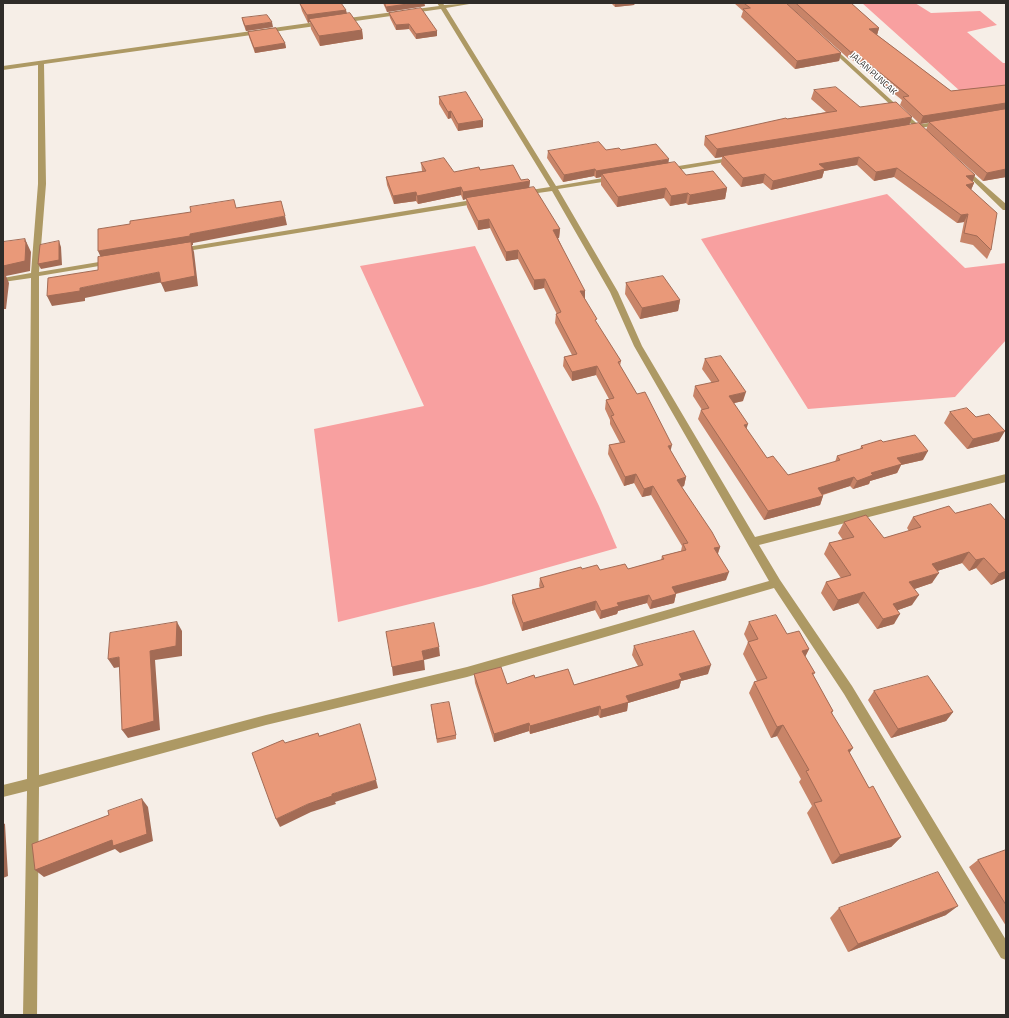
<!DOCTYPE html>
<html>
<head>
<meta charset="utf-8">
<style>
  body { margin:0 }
  #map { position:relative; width:1009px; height:1018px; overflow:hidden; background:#f6eee7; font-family:"Titillium Web",sans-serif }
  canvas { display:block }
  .frame { position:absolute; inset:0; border:4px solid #2f2c29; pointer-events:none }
</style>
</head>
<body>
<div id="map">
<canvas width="1009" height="1018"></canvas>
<div class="frame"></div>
</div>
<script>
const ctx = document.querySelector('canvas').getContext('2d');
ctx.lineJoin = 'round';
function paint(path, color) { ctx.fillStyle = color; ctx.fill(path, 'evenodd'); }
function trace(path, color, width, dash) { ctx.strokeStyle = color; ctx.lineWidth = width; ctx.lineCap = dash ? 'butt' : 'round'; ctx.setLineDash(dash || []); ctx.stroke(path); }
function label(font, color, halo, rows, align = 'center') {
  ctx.font = font + ' "Titillium Web",sans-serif'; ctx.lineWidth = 3; ctx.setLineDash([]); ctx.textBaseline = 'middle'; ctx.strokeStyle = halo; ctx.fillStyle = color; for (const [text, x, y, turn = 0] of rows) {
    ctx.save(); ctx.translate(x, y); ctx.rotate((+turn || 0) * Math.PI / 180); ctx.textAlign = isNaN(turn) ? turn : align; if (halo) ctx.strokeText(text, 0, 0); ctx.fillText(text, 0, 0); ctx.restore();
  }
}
paint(new Path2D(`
  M862 3H915L931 13 980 11 997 25 967 32 1003 63H1006V85L960 91Z
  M887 194 965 268 1006 263V340L955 397 808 409 701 239Z
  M475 246 599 506 617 548 482 586 338 622 314 429 424 406 360 266Z`), '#f8a0a0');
paint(new Path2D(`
  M437 3H443L444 5 475 3 446 8 556 186 615 176 619 178 615 180 558 189 618 292 642 346 755 537 1006 474V482L759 545 780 580 852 686 1006 940V960L1001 958 844 694 774 588 467 677 266 725 39 787 37 1015H23L27 791 3 797V785L27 779 31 278 3 282V278L31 273 38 184V65L3 70V66L323 21 326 23 323 25 44 64 46 184 39 272 111 260 115 262 111 264 39 276V775L266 715 467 667 769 581 634 346 610 292 552 191 524 195 520 193 524 191 550 187 441 9 341 23 338 21 341 19 439 6Z
  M942 121 945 123 944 124 908 130 905 128 908 126Z
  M735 157 737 158V160L666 172 663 170 666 168Z
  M478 199 482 201 481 203 181 252 177 250 181 248Z`), '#ad9964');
paint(new Path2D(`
  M831 45 925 131V133H921L829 48 828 47Z
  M965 168 1006 204V210H1003L963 171 962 170Z`), '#ad9964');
paint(new Path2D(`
  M383 3H424L425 6 387 12Z
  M611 3H635L634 5 615 7Z
  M734 3H786L841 53 839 61 795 69 741 17 743 11Z
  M786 3H851L879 28 877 35 951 91 1006 85V177L983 181 926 130 929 122 920 124 900 105 902 100 851 59H849Z
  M300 4 346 10 347 14 362 30 363 39 320 46 311 29 310 22 308 23 302 11Z
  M389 13 437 31V36L416 39 409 29 396 30 390 18Z
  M242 18 273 27 246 31 243 23Z
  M248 32 285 43 286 48 255 53 249 37Z
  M814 90 860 107 909 125 975 175 972 182 974 183 971 190 991 250 987 259 973 245 960 242 964 222 957 223 894 177 874 181 857 165 824 171 822 178 771 190 763 183 741 187 721 164 722 157 715 158 704 145 705 136 787 119 826 112 811 99Z
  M439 97 483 127 458 131 451 118 448 119 439 104Z
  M621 150 668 163 686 175 727 188 725 199 688 205 686 203 670 206 664 198 617 207 601 185V177L596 178 594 176 563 182 547 158 548 151Z
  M421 163 454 172 480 170 521 180 530 181 529 187 560 229 559 238H558L585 299 596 323 621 361 620 366 686 477 684 486 682 487 720 547 718 554 726 580 676 594 674 603 650 609 647 603 618 611 617 614 600 619 595 610 522 631 512 603V595L540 588 539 586 540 578 582 569 600 570 628 569 661 560 662 556 681 551 682 546 651 495 642 497 634 483 624 486 608 454 609 445 620 443 610 424V420L605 409 606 400 609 399 596 375 572 381 563 366 564 357 572 355 555 323 556 314H557L544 288 534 290 518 259 506 261 490 228 478 230 467 207 466 199 463 200 461 195 418 204 416 201 394 204 387 185 386 177 422 171Z
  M626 283 680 300 678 311 640 319 625 294Z
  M705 359 743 401 734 403 746 429 767 458 788 475 835 462 837 456 860 450 861 446 883 442 923 460 901 465 897 473 870 481 869 484 853 489 850 486 823 495V496L820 505 764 520 698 419 701 410H702L693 396 695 386 712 383 702 369Z
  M950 412 999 441 967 449 944 423Z
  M955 513 1006 521V578L991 585 976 568 969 571 962 563 937 571 932 583 914 589 912 605 898 610 894 624 877 629 858 603 833 611 821 593 826 582 841 578 824 554 829 543 843 540 838 533 844 522 884 538 909 531 907 528 913 517Z
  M749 622 787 634 809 649 805 657 815 673 813 675 833 711 832 713 849 753 869 788 901 837 891 847 832 864 807 813 812 806 799 782 801 779 777 736 771 738 749 693 754 682 757 681 743 654 748 642 744 634Z
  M634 646 708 674 681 681 679 688 628 703 627 711 600 718 598 715 530 734 529 731 494 742 475 683 474 674 507 684 535 678 574 685 638 666 632 655Z
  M874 691 953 712 946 721 891 738 868 700Z
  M431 705 456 735V739L437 743Z
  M1006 850V926L969 867 978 860Z
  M839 908 946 915 848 952 830 918Z`), '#c88468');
paint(new Path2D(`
  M415 3H424L425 6 387 12 386 7Z
  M615 3H635L634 5 615 7Z
  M346 10 347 17 309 19 310 22 308 23 307 15Z
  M272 22 273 27 246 31 245 26Z
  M409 24V29L396 30V25Z
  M879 28 877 35 869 29Z
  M362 30 363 39 320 46 319 36Z
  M437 31V36L416 39V34Z
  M285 43 286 48 255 53 254 48Z
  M853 51 851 59H849L851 52Z
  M841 53 839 61 795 69 797 61Z
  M1006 103V110L920 124 923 116Z
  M451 111V118L448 119V112Z
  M912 117 909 126 723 156 722 157 715 158 717 149Z
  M483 120V127L458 131V124Z
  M859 157 857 165 824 171 822 178 771 190 773 181 819 164Z
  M669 159 668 166 602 174 601 177 596 178V171Z
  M897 168 894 177 874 181 876 172Z
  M595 169 594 176 563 182 564 175Z
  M1006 169V177L983 181 987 173Z
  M765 174 763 183 741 187 743 178Z
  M975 175 972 183 966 176Z
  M530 181 529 189 466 198V199L463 200V192Z
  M974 183 970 192 966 185Z
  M461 187V195L418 204 417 196Z
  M666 188 664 198 617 207 618 197Z
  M727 188 725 199 688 205 690 195Z
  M416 192V201L394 204 393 196Z
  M688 193 686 203 670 206 671 196Z
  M968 214 964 222 957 223 961 215Z
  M285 216 287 225 193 243V245H192L194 252 198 286 165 292 161 283 191 245 102 260 98 251Z
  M489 219 490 228 478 230V221Z
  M560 229 559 238 553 239V230Z
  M25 239 31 252 30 271 6 276 9 283 6 309H3V266L25 242Z
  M59 241 61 247 62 265 41 269 38 264Z
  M518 250V259L506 261V252Z
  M159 272 163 282 85 298V301L52 306 47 296 80 288Z
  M545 279 544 288 534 290V280Z
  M580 291H585V300Z
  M680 300 678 311 640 319 642 308Z
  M597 366 596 375 572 381V372Z
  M746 392 743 401 726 405 729 396Z
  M748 424 745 433 744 425Z
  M1005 431 999 441 967 449 973 439Z
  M672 445 670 453 668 446Z
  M928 451 923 460 901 465 897 473 870 481 869 484 853 489 857 481 871 473 897 458Z
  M636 474 634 483 624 486 625 477Z
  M686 477 684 486 675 489 677 480Z
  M854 477 850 486 814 497 818 488Z
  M653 486 651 495 642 497 644 489Z
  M823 496 820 505 764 520 768 511Z
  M720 547 717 555 714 548Z
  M969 552 962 563 925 575 932 564Z
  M984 558 976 568 969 571 976 560Z
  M1006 571V578L991 585 999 574Z
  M729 572 726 580 670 595 672 587Z
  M939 573 932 583 903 593 909 582Z
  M864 592 858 603 833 611 838 600Z
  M676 594 674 603 650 609 652 601Z
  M649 595 647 603 618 611 617 614 600 619 601 611 617 603Z
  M919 595 912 605 887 614 893 604Z
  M596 601 595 610 522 631 523 623Z
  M900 614 894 624 877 629 883 619Z
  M177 622 182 631V656L155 660 160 730 128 738 122 730 150 651Z
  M439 647 440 656 424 660 425 670 393 676 392 667 422 651Z
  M809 649 803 661 802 651Z
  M119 657 125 666 114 668 108 659Z
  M711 665 708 674 681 681 679 688 628 703 627 711 600 718 601 710 626 696 679 674Z
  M600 706 598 715 530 734V726Z
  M953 712 946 721 891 738 898 729Z
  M529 723V731L494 742V734Z
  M783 725 777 736 771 738 777 727Z
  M853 748 845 759 848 750Z
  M376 780 378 788 335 802 336 804 311 812 280 827 276 819 308 804 332 794Z
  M142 799 148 807 153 841 120 853 115 849 44 877 35 870Z
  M3 823 5 824 8 876 3 878Z
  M901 837 891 847 832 864 840 855Z
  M958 906 946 915 848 952 858 944Z`), '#a36b55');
const building = new Path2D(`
  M306 3H341L346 10 307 15 300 4Z
  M385 3H415L386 7Z
  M744 3H786L841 53 797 61 743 9 750 8Z
  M796 3H851L879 28 869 29 951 91 1006 85V103L923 116 903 97 909 96 853 51 851 52Z
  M421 8 437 31 416 34 409 24 396 25 389 13Z
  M350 13 362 30 319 36 309 19Z
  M267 15 272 22 245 26 242 18Z
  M276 28 285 43 254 48 248 32Z
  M836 87 860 107 896 102 912 117 717 149 705 136 786 118 787 119 837 111 814 90Z
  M466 92 483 120 458 124 451 111 448 112 439 97Z
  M1006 109V169L987 173 929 122Z
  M919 123 975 175 966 176 974 183 966 185 997 213 991 250 977 236 964 233 968 214 961 215 897 168 876 172 859 157 819 164 825 169 773 181 765 174 743 178 723 156Z
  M599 142 606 150 619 148 621 150 656 144 669 159 596 171 595 169 564 175 548 151Z
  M444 158 454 172 479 167 480 170 513 165 521 180 528 179 530 181 463 192 461 187 417 196 416 192 393 196 386 177 426 171 421 163Z
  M675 162 686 175 713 171 727 188 690 195 688 193 671 196 666 188 618 197 602 174Z
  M534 187 560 229 553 230 585 291H580L597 319 595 320 621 361 618 362 637 394 645 392 672 445 668 446 686 477 677 480 712 532 720 547 714 548 729 572 672 587 676 594 652 601 649 595 617 603 619 606 601 611 596 601 523 623 512 595 544 587 540 578 581 567 582 569 597 565 600 570 625 564 628 569 664 559 662 556 686 550 683 544 688 543 653 486 644 489 636 474 625 477 609 445 625 442 611 416 614 415 606 400 614 398 597 366 572 372 564 357 577 354 556 314 561 312 545 279 534 280 518 250 506 252 489 219 478 221 466 198Z
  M234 200 236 208 281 201 285 216 190 234V236L98 251V229L130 224V221L191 212 190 207Z
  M25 239V242H26L25 261 3 266V242Z
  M59 241V260L38 264 40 245Z
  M191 242 195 276 161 283 159 272 80 288V291L47 296 48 278 98 270V257Z
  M3 273H4L3 281Z
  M663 276 680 300 642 308 626 283Z
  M721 356 746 392 729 396 748 424 744 425 767 458 773 456 788 475 840 460 837 456 863 448 861 446 881 440 883 442 915 435 928 451 897 458 902 464 871 473 873 475 857 481 854 477 818 488 823 496 768 511 701 410 709 408 695 386 719 381 705 359Z
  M967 408 976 417 989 414 1005 431 973 439 950 412Z
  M991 504 1006 521V571L999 574 984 558 976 560 969 552 932 564 939 573 909 582 919 595 893 604 900 614 883 619 864 592 838 600 826 582 851 575 829 543 854 537 844 522 866 515 884 538 921 527 913 517 949 506 955 513Z
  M776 615 787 634 799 631 809 649 802 651 815 673H812L833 711 831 712 853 748 848 750 869 788 873 786 901 837 840 855 814 803 822 801 806 771 809 770 783 725 777 727 754 682 767 678 748 642 758 639 749 622Z
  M177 622 176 646 150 651 154 721 122 730 119 657 108 659 110 633Z
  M434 623 439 647 422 651 424 660 392 667 386 632Z
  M694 631 711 665 679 674 682 679 626 696 629 702 601 710 600 706 530 726 529 723 494 734 474 674 501 667 507 684 534 675 535 678 568 669 574 685 643 665 634 646Z
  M928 676 953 712 898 729 874 691Z
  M449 702 456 735 437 739 431 705Z
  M360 724 376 780 332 794V796L308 804 276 819 252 753 283 740 285 743 318 733 319 736Z
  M142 799 147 834 113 846 112 840 35 870 32 844 109 815 108 811Z
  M1006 850V905L978 860Z
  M938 872 958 906 858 944 839 908Z`);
paint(building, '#e99979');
trace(building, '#a36b55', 1);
label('9px', '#2f2c29', '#fff', [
  ["JALAN PUNCAK",873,74,42]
]);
</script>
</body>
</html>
